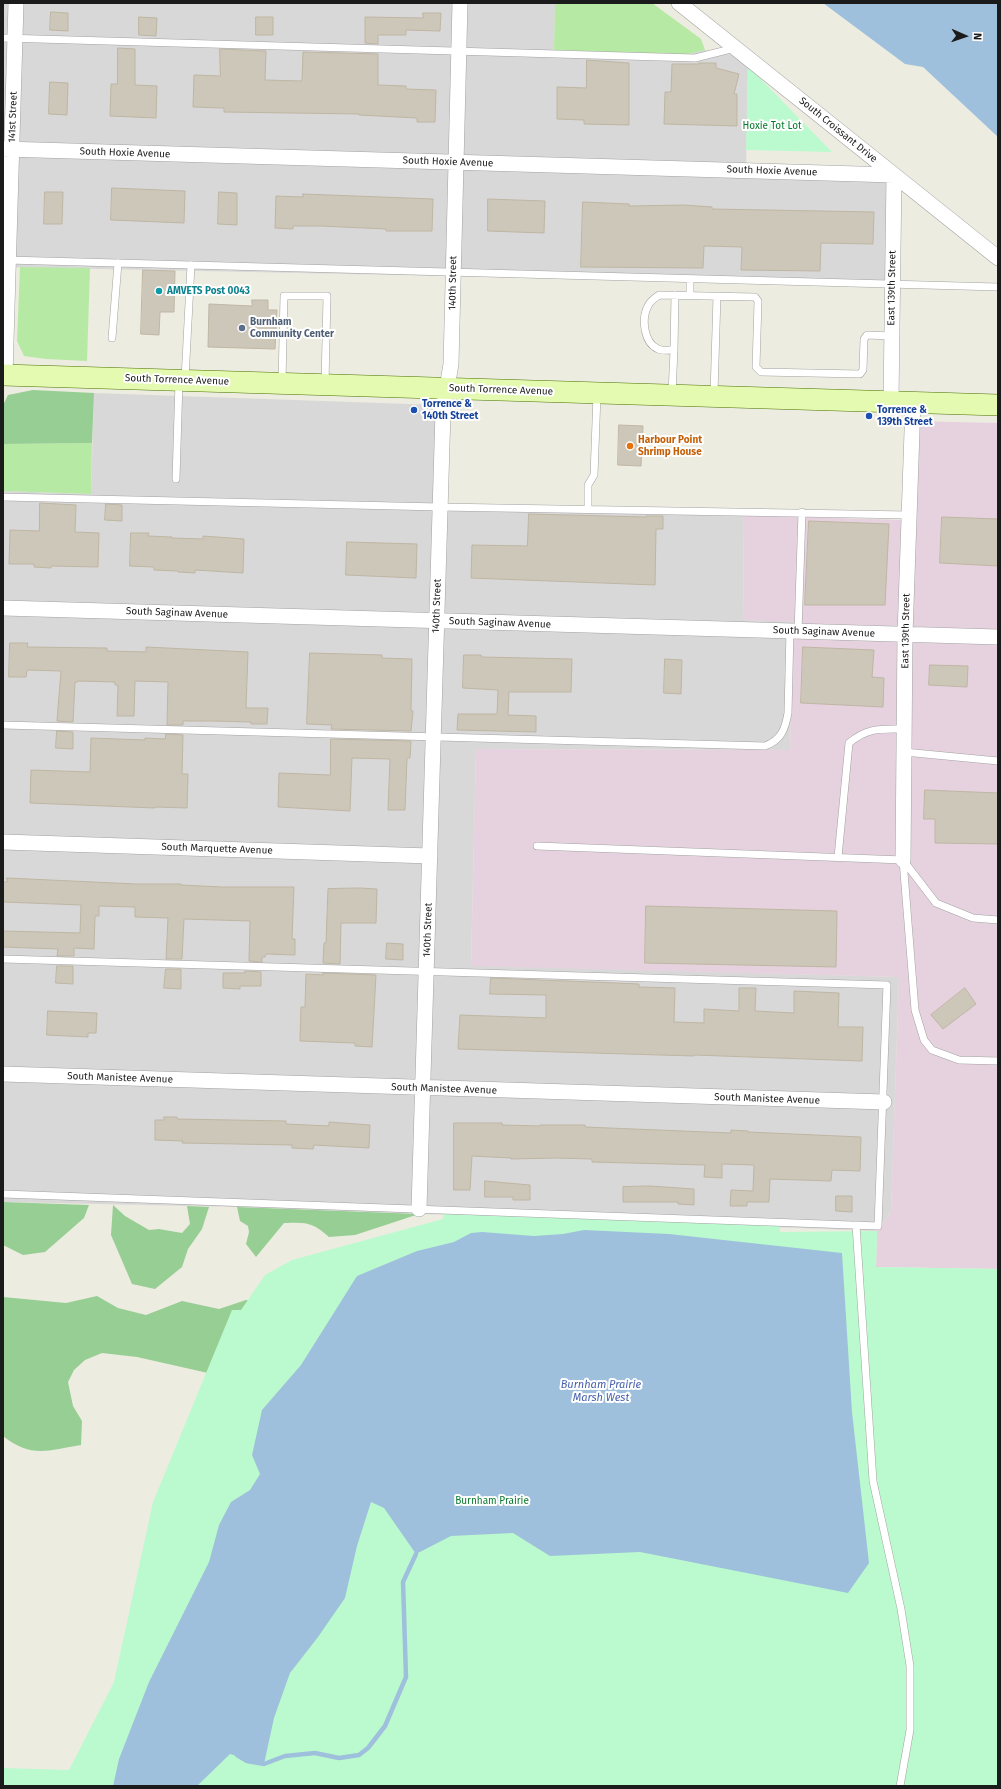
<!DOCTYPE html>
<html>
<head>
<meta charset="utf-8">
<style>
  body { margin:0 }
  #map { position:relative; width:1001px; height:1789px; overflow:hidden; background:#edece0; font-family:"Fira Sans",sans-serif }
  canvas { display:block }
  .frame { position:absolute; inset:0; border:4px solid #1b1b1b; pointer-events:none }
  .north { position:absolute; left:945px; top:16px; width:40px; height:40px; -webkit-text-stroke:3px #fff; paint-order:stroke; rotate:92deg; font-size:11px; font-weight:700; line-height:16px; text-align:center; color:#1b1b1b }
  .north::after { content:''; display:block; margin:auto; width:14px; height:18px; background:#1b1b1b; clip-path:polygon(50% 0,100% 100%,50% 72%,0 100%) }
</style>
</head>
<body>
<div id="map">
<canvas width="1001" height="1789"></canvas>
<div class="frame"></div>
<div class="north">N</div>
</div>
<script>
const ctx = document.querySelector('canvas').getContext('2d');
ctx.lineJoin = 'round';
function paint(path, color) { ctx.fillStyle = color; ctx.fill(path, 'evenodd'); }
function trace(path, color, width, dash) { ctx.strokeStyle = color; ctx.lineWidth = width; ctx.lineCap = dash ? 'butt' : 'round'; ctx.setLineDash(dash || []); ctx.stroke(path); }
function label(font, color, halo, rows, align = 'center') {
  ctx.font = font + ' "Fira Sans",sans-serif'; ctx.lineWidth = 4; ctx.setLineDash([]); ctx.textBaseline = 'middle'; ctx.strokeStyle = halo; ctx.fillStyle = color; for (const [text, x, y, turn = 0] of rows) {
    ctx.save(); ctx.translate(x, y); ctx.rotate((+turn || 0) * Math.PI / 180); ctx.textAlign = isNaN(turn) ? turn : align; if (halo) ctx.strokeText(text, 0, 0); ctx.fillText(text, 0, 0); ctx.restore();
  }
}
paint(new Path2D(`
  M3 3H555L554 50 684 55 705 50 740 56 748 61 746 174 889 178 888 285 3 267Z
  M94 393 437 405 435 503 744 515 743 620 793 621 790 750 476 749 471 965 899 977 891 1212 877 1231 237 1207 3 1202V491L91 494Z`), '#d9d8d8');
paint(new Path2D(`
  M907 421 998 423V1269L876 1267 877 1231 891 1212 899 977 471 966 476 749 790 750 793 622 743 620 744 515 903 520Z`), '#e6d2de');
paint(new Path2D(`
  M555 3H652L701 39 705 50 684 55 554 50Z
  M20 267 90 268 87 361 46 359 24 356 17 341Z
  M92 443 91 494 3 491V444Z`), '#b6e9a4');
paint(new Path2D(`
  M33 390 94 393 92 443 3 444V405L8 395Z
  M3 1202 89 1205 84 1218 45 1252 23 1255 3 1245Z
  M113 1205 125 1216 149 1230 159 1229 182 1233 190 1224 187 1206 209 1207 202 1229 188 1249 182 1267 155 1289 132 1284 111 1235Z
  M237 1207 419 1214 355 1235 329 1237C312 1222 307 1222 284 1223L256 1257 246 1244 249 1232 248 1226 240 1221Z
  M97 1296 118 1308 146 1315 182 1301 219 1309 246 1300 284 1305 208 1373 137 1357 102 1353 85 1360 74 1370 68 1382 73 1406 82 1421 81 1445C48 1450 32 1459 3 1436V1297L66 1303Z`), '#97ce94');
paint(new Path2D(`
  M748 66 832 152 746 150Z
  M444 1214 780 1225V1232L877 1231 876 1267 998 1269V1786H3V1768L69 1770 114 1682 153 1502 232 1310H241L265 1275 292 1260 443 1219Z`), '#bbfacf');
paint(new Path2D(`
  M823 3H998V137L923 67 905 64Z
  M584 1230 669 1234 842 1253 852 1412 869 1563 848 1593 640 1552 550 1556 513 1533 451 1536 416 1554 384 1508 371 1502 357 1546 345 1598 318 1637 290 1673 274 1718 264 1764 230 1754 197 1786H113L119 1759 149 1682 209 1562 219 1525 231 1502 250 1490 260 1474 252 1455 262 1410 301 1365 357 1276 417 1251 454 1242 471 1233 482 1232 534 1236 563 1234Z`), '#9fc0dc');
trace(new Path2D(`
  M237 1755 247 1761 264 1764 285 1756 315 1753 339 1758 359 1755 368 1748 385 1726 406 1677 403 1582 416 1554`), '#9fc0dc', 4.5);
const building = new Path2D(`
  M51 12 68 13V31L50 30Z
  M423 13H441L440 31 406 30V35H378V44L365 43V17L423 18Z
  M139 17 157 18 156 36 139 35Z
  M256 17H273V35H256Z
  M118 48 135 49V85L157 86 156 118 110 116 111 84H117Z
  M220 49 266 51 265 80 302 81 303 52 378 54V85L406 86V89L436 90 435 122H417V118L359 115V114L224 112V108L193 107 194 75 220 76Z
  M587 60 629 63V125L584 124V120L557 119V87L586 88Z
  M699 63H716V68L739 74 734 94H737V126L664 124 665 92H671L672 64H699Z
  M50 82 68 83 67 115 49 114Z
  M112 188 185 191 184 223 111 220Z
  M45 192H63L62 224H44Z
  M219 192 237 193V225L218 224Z
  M303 194 433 199 432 231H386V229L321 226H293V229L275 228 276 196 303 197Z
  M488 199 545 201 544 233 488 231Z
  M583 202 629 204V206L684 205 712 207V209L874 212 873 244 821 243 820 271 741 270 742 247 704 246 703 268 581 267Z
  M143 270 175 271 174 312H160L159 335 141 334Z
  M252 300H268V310H277L275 349 208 347 209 304 252 306Z
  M619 425 643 426 641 466 618 465Z
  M40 503 76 505 75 532 99 533 98 567 51 566V568L34 567V564H9L10 530 39 531Z
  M106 504 122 505V521L105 520Z
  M529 514 646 517V516H663V529H656L655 585 471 578 472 545 527 546Z
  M942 517 998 519V566L940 563Z
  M809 521 889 524 885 605H805Z
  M131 533H149L148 536 172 537V538L203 539V536L244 539 243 573 195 570V573L178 572V571L154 570V567L130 566Z
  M347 542 417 544 416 578 346 575Z
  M10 643H28L27 647 107 648V651L146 652V647L248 652 246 708H268L267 724H251V722L212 721H183V725H167L168 682 135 681 134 716H117L118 685H115V682L78 681V682H75L73 722 57 721 61 671 27 670 26 677H9Z
  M803 647 874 650 872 677 884 678 883 707 801 703Z
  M310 653 382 655V658L412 659 411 711H413L411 731 331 729 332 725 307 724Z
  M464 655H481V657L572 659 571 692H509L508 715 536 716V732L457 730 458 714H497L498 690 463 688Z
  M665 659 682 660 681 694 664 693Z
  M930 665 968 666 967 687 929 685Z
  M57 731 73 732V749L56 748Z
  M166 734 183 735 182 774H188L187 808 156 807 155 808 30 803 31 770 90 772 91 738 145 740V738L165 739Z
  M331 739 411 741 410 758H407L405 810H388L390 759 352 758 350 811 278 807 279 773 330 775Z
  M925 790 998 793V844L935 843V819H924Z
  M7 878 136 884H181V885L222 887H294L292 939H295V955L266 954 265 957H262V962L249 961 250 921 184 919 182 959H166L168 918 135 917V907L99 906V916H95L94 949 74 948V956H57L58 949 3 947V931L80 933 81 905 3 902V882H7Z
  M360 888 377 889 376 923H341L340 964 323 963 324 943H326L328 889Z
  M646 906 837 911 836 967 645 963Z
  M387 943 403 944V960L386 959Z
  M57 966H73V984L56 983Z
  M166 969H181V989L164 988Z
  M245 971 261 972V986H240V989L223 988V973H245Z
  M323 973 376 975 372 1047 355 1046V1043L300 1041 301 1007H305L306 974 323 975Z
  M491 978 616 983 639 984V987L675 988 674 1022 704 1023V1009L739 1011V988H756L755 1011 794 1013V991L839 993 838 1027H863L862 1061 694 1055V1056L458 1049 460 1015 546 1018V995L490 994Z
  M965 988 976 1004 943 1029 931 1015Z
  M48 1011 97 1013 96 1033H88V1037L47 1035Z
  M164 1117H177V1119L286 1121V1124L329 1126V1122L370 1125 369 1148 314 1145 313 1149 292 1148V1145L182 1143 183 1141 155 1140V1120H164Z
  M454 1123H502V1125L540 1126V1125H585V1127L731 1133V1130L748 1131V1132L861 1137 860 1171 832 1170 831 1181 770 1179 769 1202H747V1206H730L731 1190 753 1191 754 1165 722 1164V1178L704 1177 705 1165 592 1162V1159L557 1158 511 1159V1158L472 1156 470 1190H454Z
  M485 1181 530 1185V1200H513V1197H485Z
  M650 1186 694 1189V1205L678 1204V1202H623V1187Z
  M836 1196H852V1212L836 1211Z`);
paint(building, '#cdc7ba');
trace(building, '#bfb6a3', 1);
const service = new Path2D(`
  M3 38 695 58 735 48
  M7 260 998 287
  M690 295V279
  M112 338 118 263
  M674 350 675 295
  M185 379 191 265
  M282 381 284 296H327L325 384
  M672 393 674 350C669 350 662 351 658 349 644 343 641 319 648 306 650 301 655 298 659 295L755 297 758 301 756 367 761 372 860 374 863 370 864 339 867 335 892 336
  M714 394 717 296
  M176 479 179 381
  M3 497 440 507 909 515
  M588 509V485L594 475 597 395
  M798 632 802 512
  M3 725 765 746C781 740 785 730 788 713L790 631
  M904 752 998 761
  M537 846 903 860
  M838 857 849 743C868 727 881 729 904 729
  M903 860 915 1010 924 1040 932 1050 959 1060 998 1061
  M903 860 936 903 973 918 998 920
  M3 959 887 985 878 1226 3 1194
  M856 1225 873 1481 901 1609 910 1666V1730L900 1786`);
const minor = new Path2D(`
  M679 3 998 258
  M3 149 894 175 891 401
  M5 375 16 3
  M3 608 998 637
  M3 842 430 856
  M903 860 905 635 913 402
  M3 1074 884 1102
  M419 1209 443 412 451 364 460 3`);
const secondary = new Path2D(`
  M3 375 998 405`);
trace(service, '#a2a2a2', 8);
trace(minor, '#a2a2a2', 16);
trace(secondary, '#4b7203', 22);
trace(service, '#fff', 7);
trace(minor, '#fff', 15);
trace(secondary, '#e5fab1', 21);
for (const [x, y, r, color] of [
  [159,291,4,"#0f9aa8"],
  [242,328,4,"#5c6f8a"],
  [414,410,4,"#1a4fb4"],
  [869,416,4,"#1a4fb4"],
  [630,446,4,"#e8710a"]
]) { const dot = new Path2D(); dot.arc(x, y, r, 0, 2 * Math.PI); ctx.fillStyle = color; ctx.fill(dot); trace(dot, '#fff', 1.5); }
label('10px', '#1b1b1b', '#fff', [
  ["141st Street",13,117,-88],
  ["South Croissant Drive",838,130,39],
  ["South Hoxie Avenue",125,153,2],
  ["South Hoxie Avenue",448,162,2],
  ["South Hoxie Avenue",772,171,2],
  ["140th Street",453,283,-89],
  ["East 139th Street",892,288,-89],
  ["South Torrence Avenue",177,380,2],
  ["South Torrence Avenue",501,390,2],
  ["140th Street",437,606,-88],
  ["South Saginaw Avenue",177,613,2],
  ["South Saginaw Avenue",500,623,2],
  ["East 139th Street",906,631,-89],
  ["South Saginaw Avenue",824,632,2],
  ["South Marquette Avenue",217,849,2],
  ["140th Street",428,930,-88],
  ["South Manistee Avenue",120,1078,2],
  ["South Manistee Avenue",444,1089,2],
  ["South Manistee Avenue",767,1099,2]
]);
label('10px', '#09792d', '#fff', [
  ["Hoxie Tot Lot",772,126],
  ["Burnham Prairie",492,1501]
]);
label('bold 10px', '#0d838f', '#fff', [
  ["AMVETS Post 0043",167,291]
], 'left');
label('bold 10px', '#4e5e75', '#fff', [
  ["Burnham",250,322],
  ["Community Center",250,334]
], 'left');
label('bold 10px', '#164399', '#fff', [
  ["Torrence &",422,404],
  ["140th Street",422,416],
  ["Torrence &",877,410],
  ["139th Street",877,422]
], 'left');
label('bold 10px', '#c56008', '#fff', [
  ["Harbour Point",638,440],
  ["Shrimp House",638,452]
], 'left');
label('italic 11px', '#4761ac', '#fff', [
  ["Burnham Prairie",601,1385],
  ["Marsh West",601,1398]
]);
</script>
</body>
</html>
